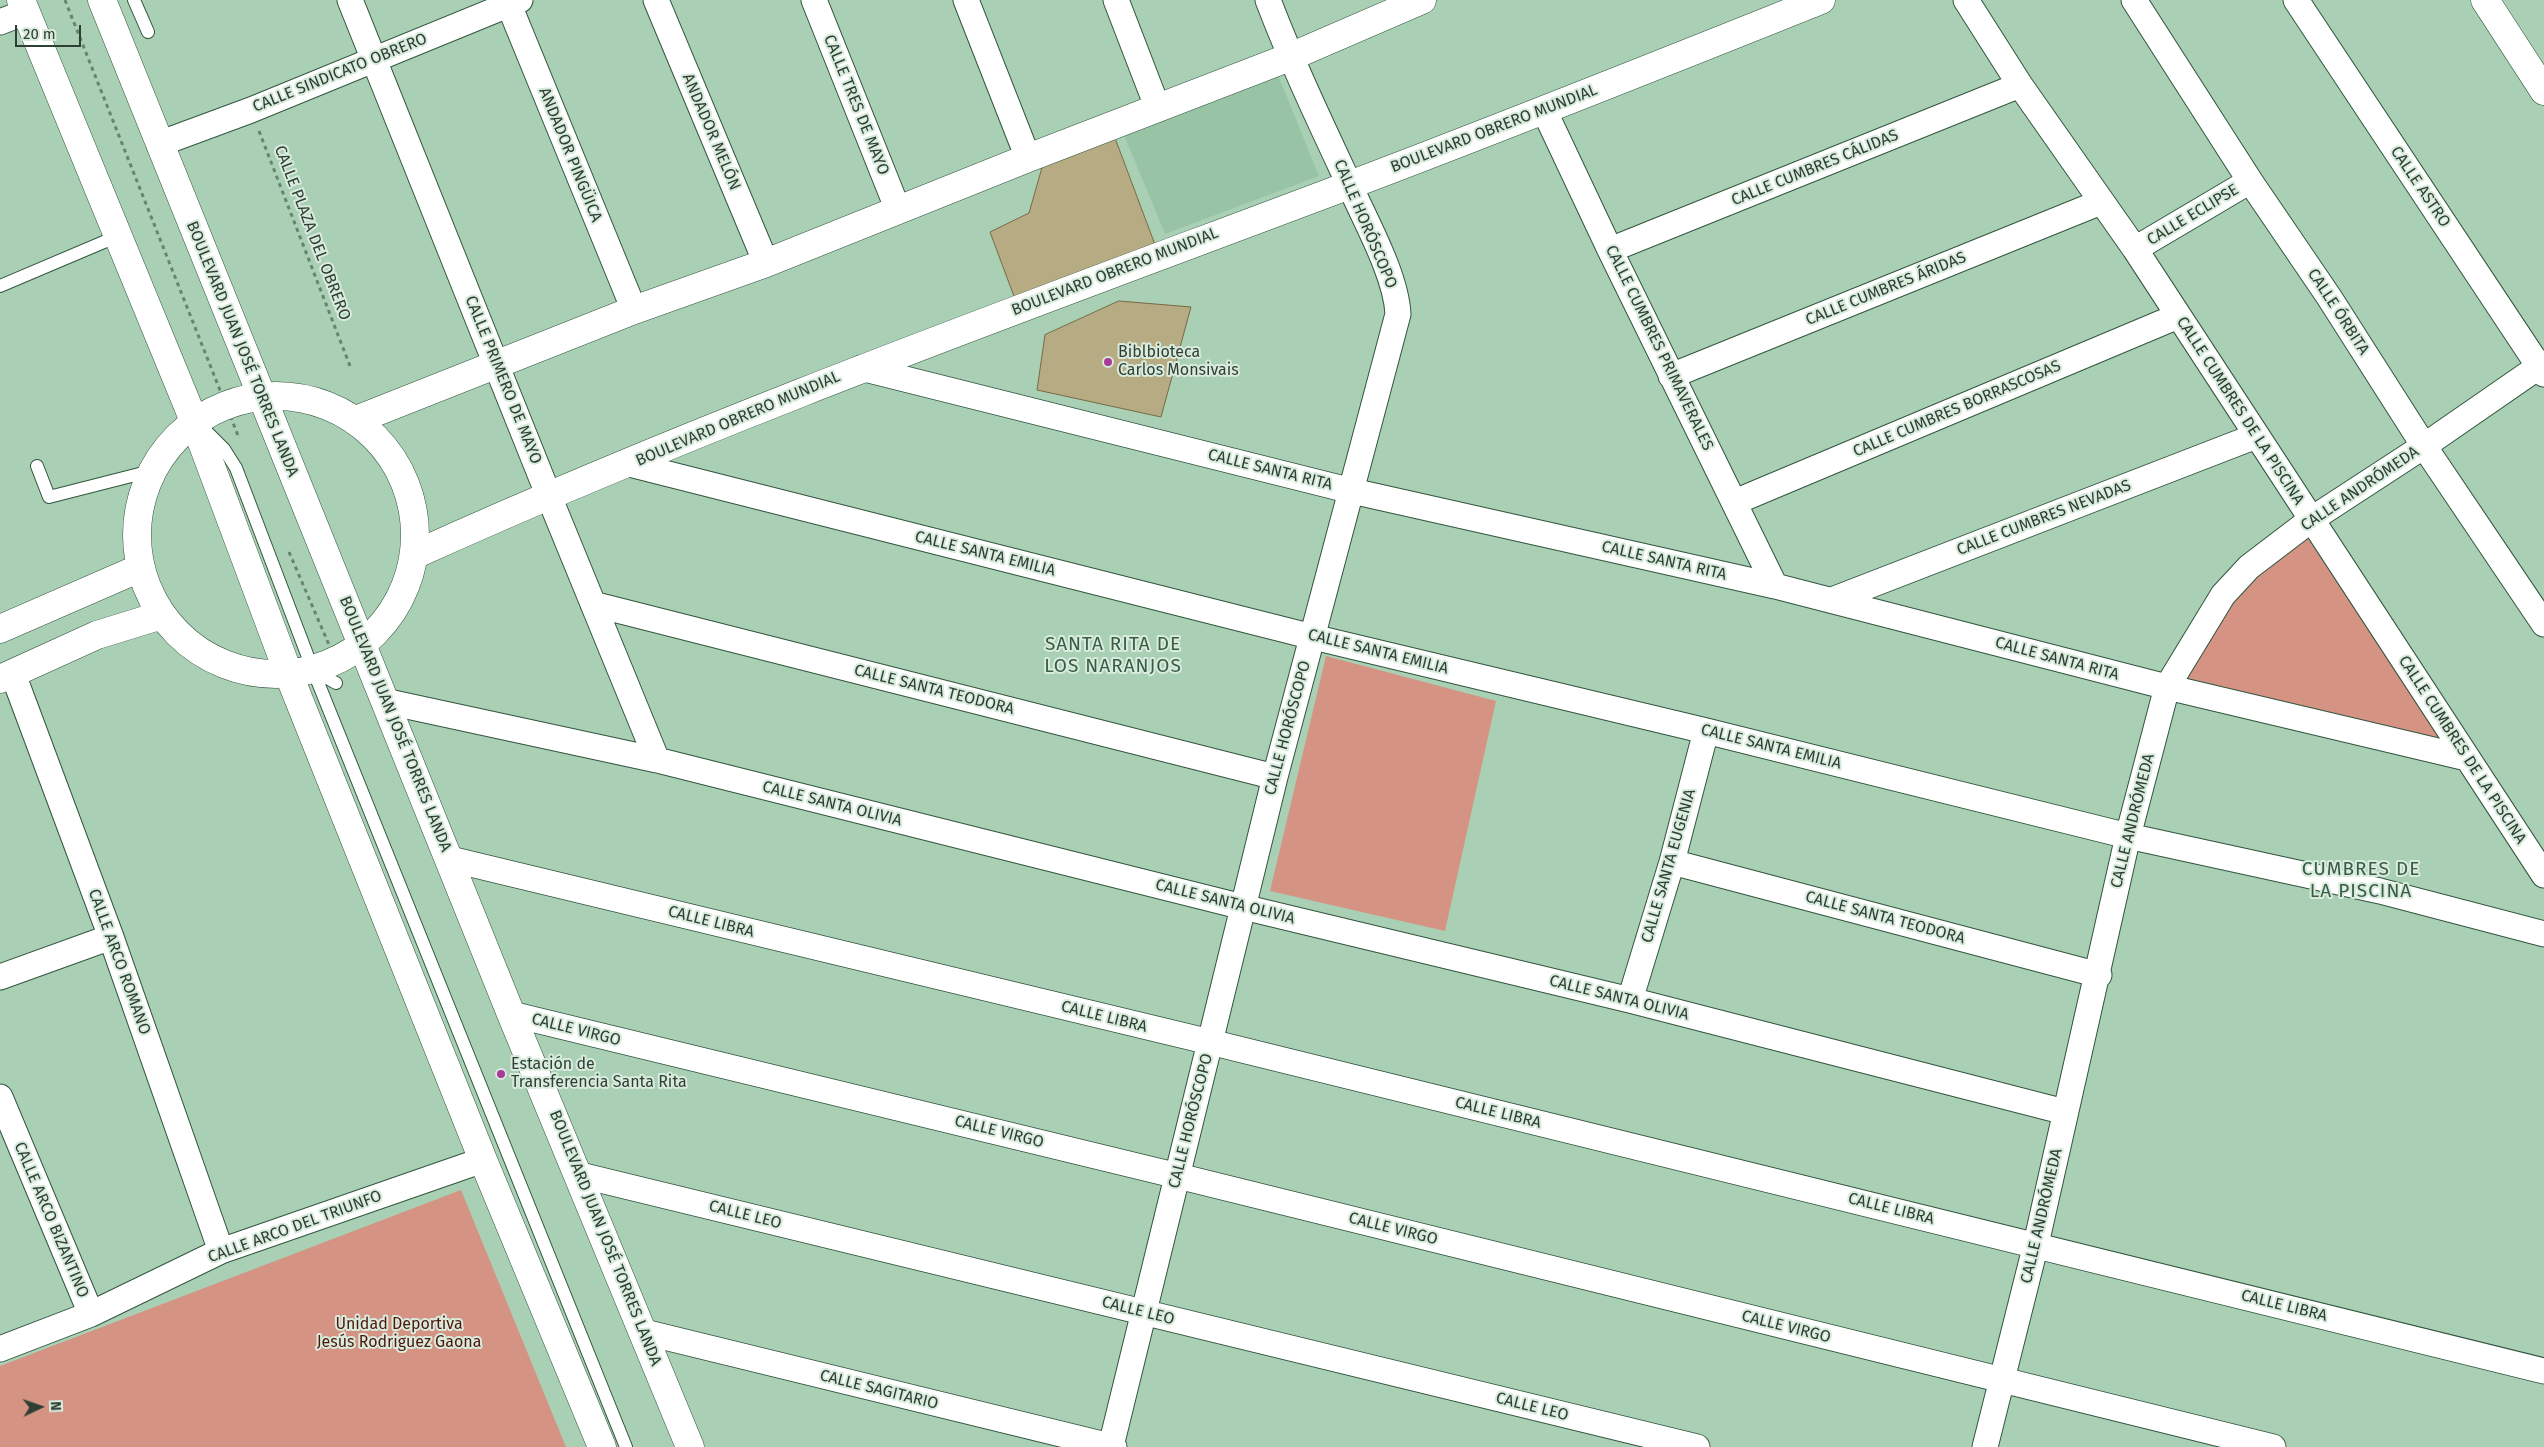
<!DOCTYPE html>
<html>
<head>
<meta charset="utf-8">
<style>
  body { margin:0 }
  #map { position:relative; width:2544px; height:1447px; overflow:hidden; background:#a9d0b4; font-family:"Fira Sans",sans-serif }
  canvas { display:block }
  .north { position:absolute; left:15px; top:1382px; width:50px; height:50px; -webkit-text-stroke:4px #d8ebdd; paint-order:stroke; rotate:87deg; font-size:14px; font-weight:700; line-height:20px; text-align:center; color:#2f3f33 }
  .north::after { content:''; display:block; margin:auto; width:18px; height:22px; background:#2f3f33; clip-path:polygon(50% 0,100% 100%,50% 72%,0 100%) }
  .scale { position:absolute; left:15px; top:25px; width:66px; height:22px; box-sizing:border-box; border:2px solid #2f3f33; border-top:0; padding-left:6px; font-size:15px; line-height:18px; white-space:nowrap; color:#2f3f33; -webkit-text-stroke:4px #d8ebdd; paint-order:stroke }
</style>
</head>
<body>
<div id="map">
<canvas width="2544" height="1447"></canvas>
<div class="north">N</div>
<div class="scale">20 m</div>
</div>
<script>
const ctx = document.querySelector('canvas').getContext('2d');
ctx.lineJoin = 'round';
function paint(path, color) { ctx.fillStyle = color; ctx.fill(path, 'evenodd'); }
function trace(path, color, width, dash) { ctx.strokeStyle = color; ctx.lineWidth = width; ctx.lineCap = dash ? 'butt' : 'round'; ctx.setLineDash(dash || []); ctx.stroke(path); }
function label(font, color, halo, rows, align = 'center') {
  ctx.font = font + ' "Fira Sans",sans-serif'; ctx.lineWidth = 4; ctx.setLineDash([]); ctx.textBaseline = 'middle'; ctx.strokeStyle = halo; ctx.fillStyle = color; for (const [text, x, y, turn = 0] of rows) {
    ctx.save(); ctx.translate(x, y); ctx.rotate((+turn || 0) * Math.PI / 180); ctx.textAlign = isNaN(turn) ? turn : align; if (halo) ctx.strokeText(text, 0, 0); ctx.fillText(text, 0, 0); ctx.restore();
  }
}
paint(new Path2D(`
  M1278 75 1319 176 1165 234 1124 135Z`), '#98c4a5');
paint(new Path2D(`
  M2309 537 2448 744 2180 683 2228 598Z
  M1326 656 1496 701 1445 931 1270 891Z
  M461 1190 566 1447H0V1366Z`), '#d59384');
const building = new Path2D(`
  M1115 138 1157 250 1015 299 990 232 1029 213 1043 164Z
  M1119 301 1191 307 1161 417 1037 390 1045 335Z`);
paint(building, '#b6ab82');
trace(building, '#766a44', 1);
const service = new Path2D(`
  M134 0 148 32
  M0 286 118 236
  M204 429 224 449 236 468 313 670 626 1447
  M37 466 49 497 151 471
  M313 670 336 683`);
const minor = new Path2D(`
  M350 0 548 494 657 760
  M507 0 634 310
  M656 0 766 263
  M814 0 898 210
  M966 0 1028 158
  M1116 0 1158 109
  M1966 0 2020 85 2135 249 2544 875
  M2134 0 2250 181 2329 297 2424 446 2544 624
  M2296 0 2544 374
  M0 22 26 12
  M1544 110 1610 250 1775 586
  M159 144 251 110 520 0
  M2135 249 2250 181
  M1610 250 2020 85
  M861 368 1352 491 1775 586 2167 687 2467 758
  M1671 376 2101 202
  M629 464 1313 637 1706 731 2128 836 2380 891 2544 934
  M1735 502 2178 316
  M1832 600 2256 436
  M593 604 1275 777
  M13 674 111 937 221 1251
  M384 701 657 760 1243 907 1630 1000 2065 1112
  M450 859 1210 1042 2544 1371
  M1672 862 2099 975
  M0 977 111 937
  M1630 1000 1672 862 1706 731
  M511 1014 1178 1176 2273 1447
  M0 1097 91 1314
  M580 1175 1697 1447
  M644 1332 1114 1447
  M0 1349 91 1314 221 1251 483 1160
  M1111 1446 1275 777 1398 314C1396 275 1366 222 1350 186 1321 124 1292 63 1268 0
  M1985 1447 2036 1244 2128 836 2167 687 2223 595 2249 567 2312 519 2424 446 2544 363`);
const tertiary = new Path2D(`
  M2485 0 2544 91
  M137 535a139 139 0 1 1 278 0a139 139 0 1 1-278 0Z
  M356 420 634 310 766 263 1028 158 1290 57 1422 0
  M414 555C719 417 1034 304 1347 186 1506 126 1663 63 1821 0
  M0 629 140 568
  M0 679 97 635 162 615`);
const primary = new Path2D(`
  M21 0 194 421 289 675 483 1160 602 1447
  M102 0 511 1014 690 1447`);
trace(service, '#32553e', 14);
trace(minor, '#32553e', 27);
trace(tertiary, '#32553e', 29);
trace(primary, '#32553e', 29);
trace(new Path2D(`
  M65 0 239 438
  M259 131 350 366
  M289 552 336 661`), '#68836f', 3, [4, 4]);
trace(service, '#fff', 12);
trace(minor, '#fff', 25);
trace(tertiary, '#fff', 28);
trace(primary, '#fff', 28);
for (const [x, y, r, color] of [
  [1108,362,5,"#a83a99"],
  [501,1074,5,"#a83a99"]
]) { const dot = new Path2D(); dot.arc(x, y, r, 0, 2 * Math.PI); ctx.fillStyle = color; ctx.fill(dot); trace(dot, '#d8ebdd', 2); }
label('16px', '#2f3f33', '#d8ebdd', [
  ["CALLE SINDICATO OBRERO",340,73,-22],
  ["CALLE TRES DE MAYO",856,105,68],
  ["BOULEVARD OBRERO MUNDIAL",1494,129,-21],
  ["ANDADOR MELÓN",711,132,67],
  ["ANDADOR PINGÜICA",570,155,68],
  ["CALLE CUMBRES CÁLIDAS",1815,168,-22],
  ["CALLE ASTRO",2420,187,56],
  ["CALLE ECLIPSE",2193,215,-31],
  ["CALLE HORÓSCOPO",1365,224,67],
  ["CALLE PLAZA DEL OBRERO",312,233,69],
  ["BOULEVARD OBRERO MUNDIAL",1115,272,-21],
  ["CALLE CUMBRES ÁRIDAS",1886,289,-22],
  ["CALLE ÓRBITA",2338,312,57],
  ["CALLE CUMBRES PRIMAVERALES",1659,348,64],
  ["BOULEVARD JUAN JOSÉ TORRES LANDA",242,349,68],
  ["CALLE PRIMERO DE MAYO",503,380,68],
  ["CALLE CUMBRES BORRASCOSAS",1957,409,-23],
  ["CALLE CUMBRES DE LA PISCINA",2240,411,57],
  ["BOULEVARD OBRERO MUNDIAL",738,419,-23],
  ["CALLE SANTA RITA",1270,470,14],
  ["CALLE ANDRÓMEDA",2360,489,-34],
  ["CALLE CUMBRES NEVADAS",2044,518,-21],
  ["CALLE SANTA EMILIA",985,554,14],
  ["CALLE SANTA RITA",1664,561,13],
  ["CALLE SANTA EMILIA",1378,652,14],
  ["CALLE SANTA RITA",2057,659,15],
  ["CALLE SANTA TEODORA",934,690,14],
  ["BOULEVARD JUAN JOSÉ TORRES LANDA",395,724,68],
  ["CALLE HORÓSCOPO",1288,728,-75],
  ["CALLE SANTA EMILIA",1771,747,14],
  ["CALLE CUMBRES DE LA PISCINA",2462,750,57],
  ["CALLE SANTA OLIVIA",832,804,14],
  ["CALLE ANDRÓMEDA",2133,821,-76],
  ["CALLE SANTA EUGENIA",1669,866,-74],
  ["CALLE SANTA OLIVIA",1225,902,14],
  ["CALLE SANTA TEODORA",1885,918,15],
  ["CALLE LIBRA",711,922,14],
  ["CALLE ARCO ROMANO",119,962,70],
  ["CALLE SANTA OLIVIA",1619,998,14],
  ["CALLE LIBRA",1104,1017,14],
  ["CALLE VIRGO",576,1030,14],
  ["CALLE LIBRA",1498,1113,14],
  ["CALLE HORÓSCOPO",1191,1121,-76],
  ["CALLE VIRGO",999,1132,14],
  ["CALLE LIBRA",1891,1209,14],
  ["CALLE LEO",745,1215,14],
  ["CALLE ANDRÓMEDA",2042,1216,-77],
  ["CALLE ARCO BIZANTINO",51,1220,67],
  ["CALLE ARCO DEL TRIUNFO",295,1227,-20],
  ["CALLE VIRGO",1393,1229,14],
  ["BOULEVARD JUAN JOSÉ TORRES LANDA",605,1238,68],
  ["CALLE LIBRA",2284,1306,14],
  ["CALLE LEO",1138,1311,14],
  ["CALLE VIRGO",1786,1327,14],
  ["CALLE SAGITARIO",879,1390,14],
  ["CALLE LEO",1532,1407,14]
]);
label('16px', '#2f3f33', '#d8ebdd', [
  ["Biblbioteca",1118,353],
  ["Carlos Monsivais",1118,371],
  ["Estación de",511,1065],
  ["Transferencia Santa Rita",511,1083]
], 'left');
label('16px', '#4f160a', '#d8ebdd', [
  ["Unidad Deportiva",399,1325],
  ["Jesús Rodriguez Gaona",399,1343]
]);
ctx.letterSpacing = '1px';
label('19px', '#385c44', '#d8ebdd', [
  ["SANTA RITA DE",1113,645],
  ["LOS NARANJOS",1113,667],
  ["CUMBRES DE",2361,870],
  ["LA PISCINA",2361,892]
]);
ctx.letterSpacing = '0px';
</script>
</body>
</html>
